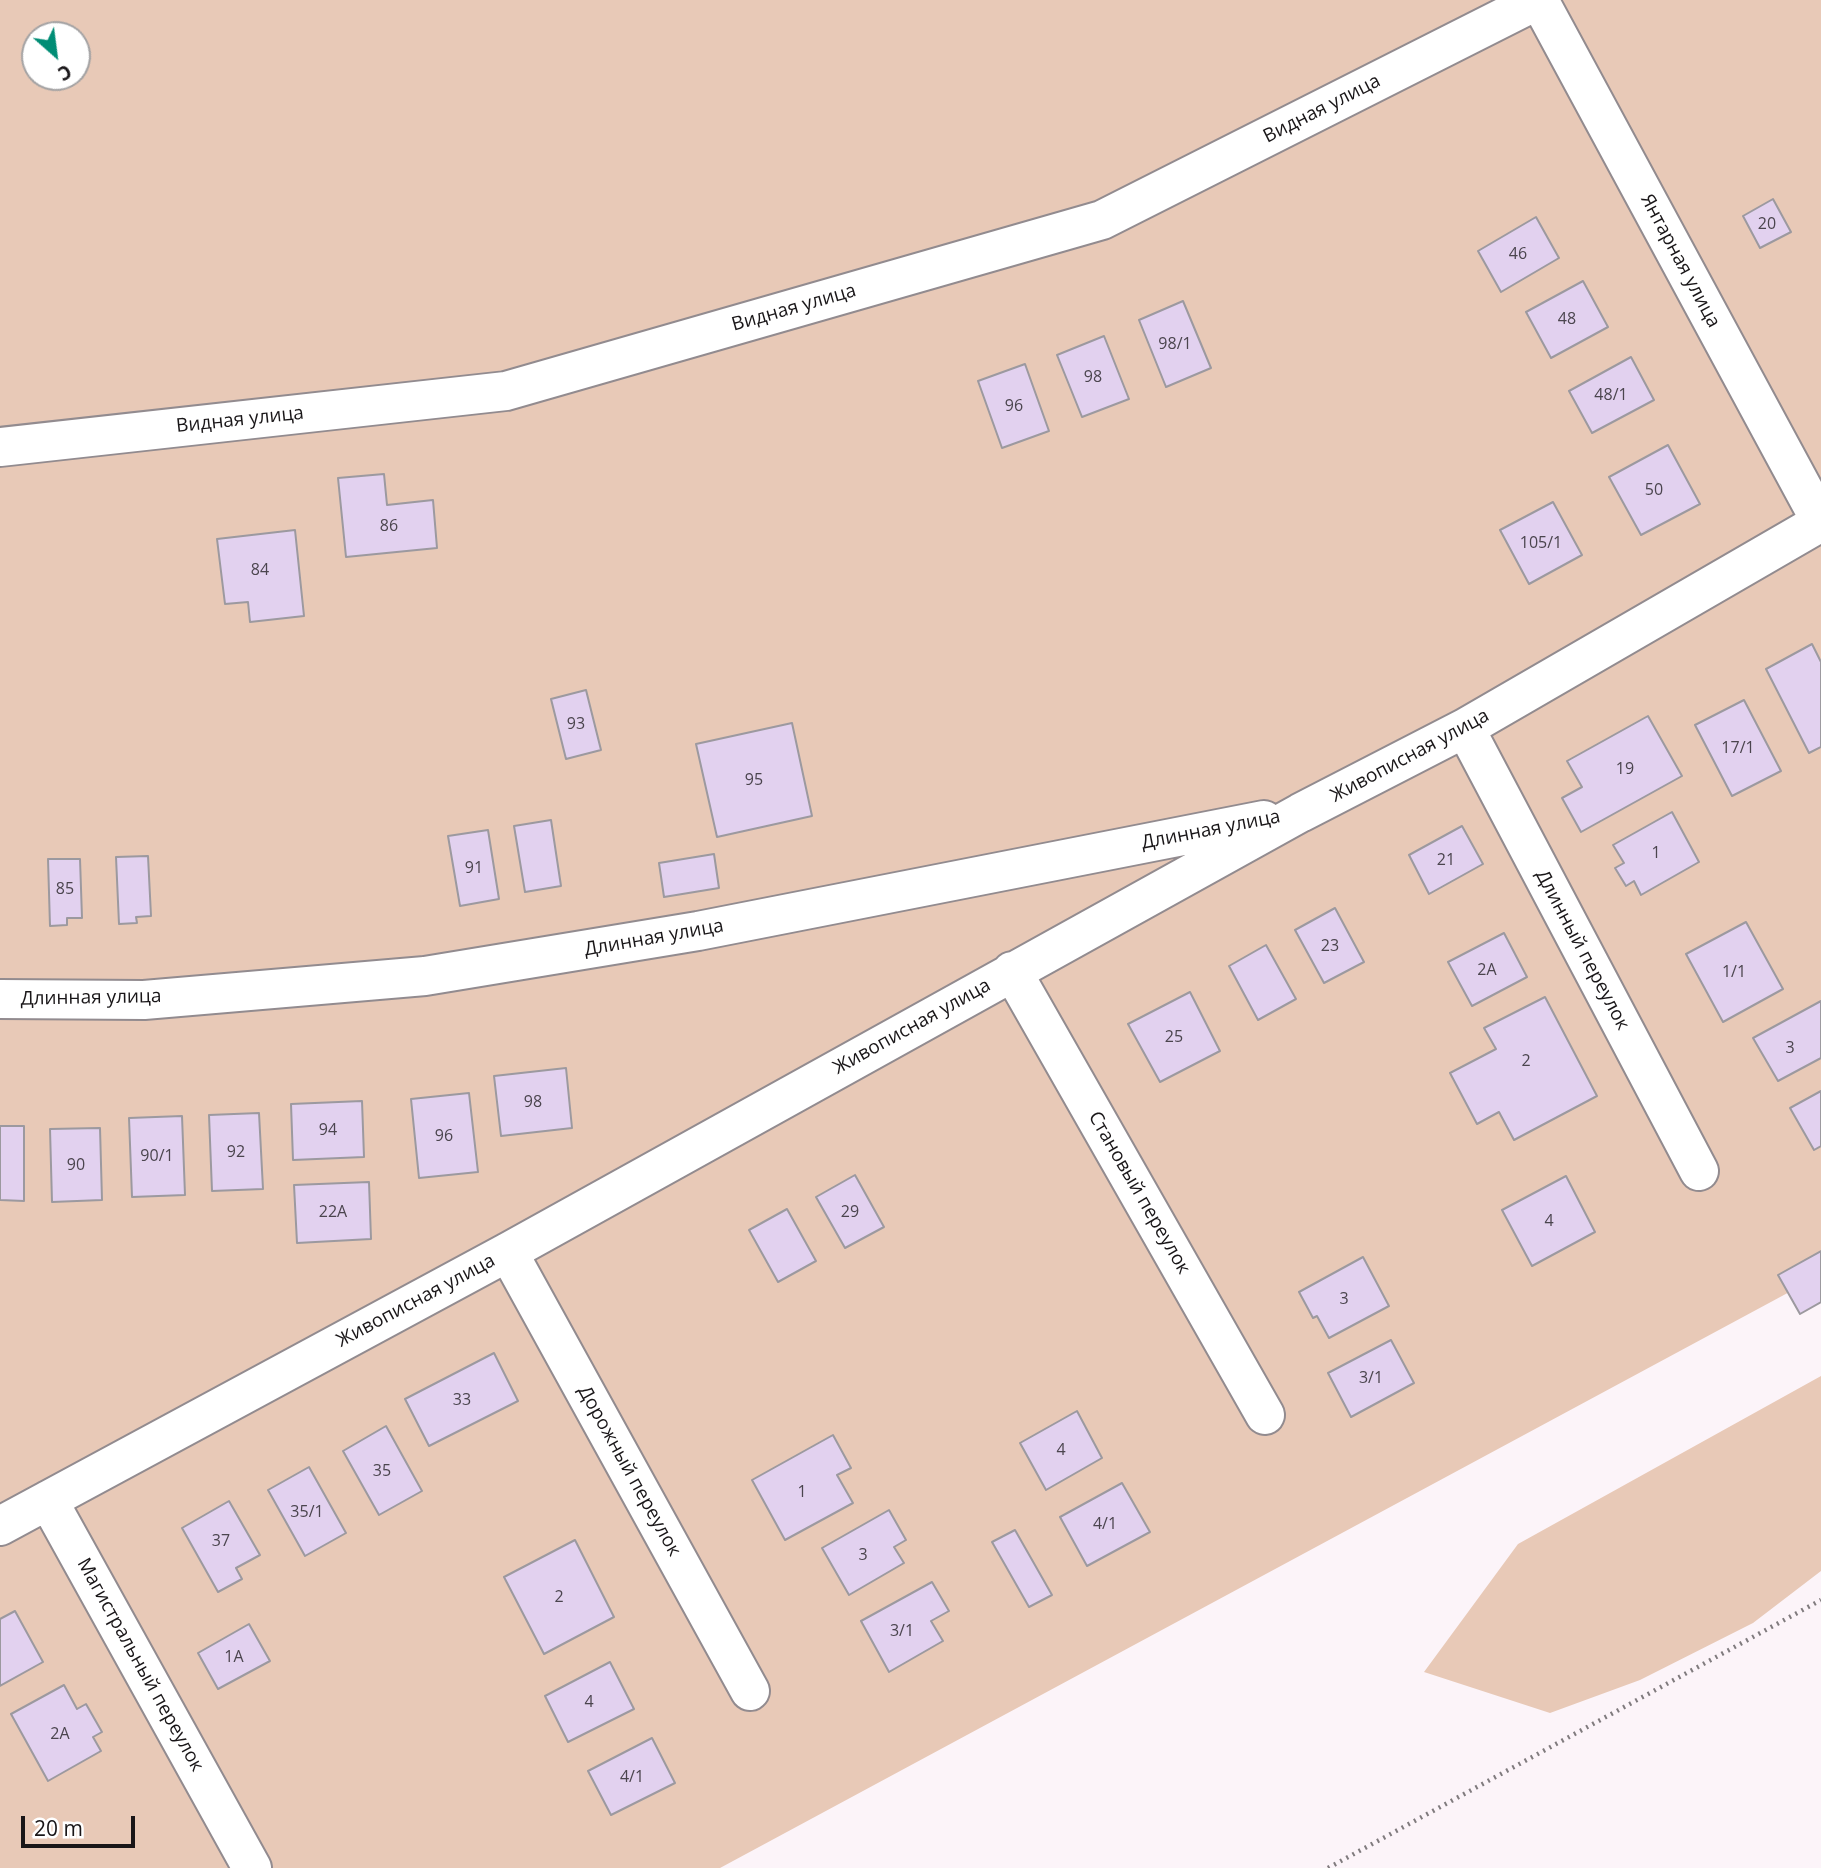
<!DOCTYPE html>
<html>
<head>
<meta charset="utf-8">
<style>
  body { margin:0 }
  #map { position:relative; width:1821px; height:1868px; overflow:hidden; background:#fcf4f9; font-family:"Open Sans",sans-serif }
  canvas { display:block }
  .north { position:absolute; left:21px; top:21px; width:70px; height:70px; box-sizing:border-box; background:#fff; border:2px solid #a3a2a3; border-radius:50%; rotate:152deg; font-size:19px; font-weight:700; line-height:28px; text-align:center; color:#191618 }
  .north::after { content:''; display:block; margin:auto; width:24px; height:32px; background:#008d75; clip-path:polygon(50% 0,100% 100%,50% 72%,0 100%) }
  .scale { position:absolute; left:21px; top:1816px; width:114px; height:32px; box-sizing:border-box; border:4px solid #191618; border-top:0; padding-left:9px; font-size:21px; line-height:24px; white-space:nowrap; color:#191618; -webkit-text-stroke:5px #fff; paint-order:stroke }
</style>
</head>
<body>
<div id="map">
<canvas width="1821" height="1868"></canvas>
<div class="north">С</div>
<div class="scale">20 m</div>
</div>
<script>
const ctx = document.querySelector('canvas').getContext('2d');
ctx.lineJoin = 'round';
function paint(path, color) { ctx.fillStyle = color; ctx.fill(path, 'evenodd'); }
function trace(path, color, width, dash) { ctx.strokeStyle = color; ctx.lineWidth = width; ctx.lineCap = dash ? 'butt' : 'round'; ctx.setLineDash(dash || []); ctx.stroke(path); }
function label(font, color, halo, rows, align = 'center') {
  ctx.font = font + ' "Open Sans",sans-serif'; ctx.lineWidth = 6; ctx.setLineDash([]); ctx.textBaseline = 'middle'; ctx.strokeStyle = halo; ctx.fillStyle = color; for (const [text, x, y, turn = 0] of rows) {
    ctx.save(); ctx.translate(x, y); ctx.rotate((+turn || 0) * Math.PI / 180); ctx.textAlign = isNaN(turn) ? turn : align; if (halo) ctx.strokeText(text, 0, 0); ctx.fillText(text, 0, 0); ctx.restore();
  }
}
paint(new Path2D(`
  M0 0H1821V1275L720 1868H0ZM35 35H77V77H35Z
  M1821 1376V1571L1753 1623 1640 1680 1550 1713 1424 1672 1518 1544Z`), '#e8c9b7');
const building = new Path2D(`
  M1773 199 1791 232 1760 248 1743 216Z
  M1536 217 1559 258 1501 292 1478 251Z
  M1583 281 1608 327 1551 358 1526 312Z
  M1183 301 1211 368 1166 387 1139 320Z
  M1104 336 1129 399 1082 417 1057 355Z
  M1631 357 1654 400 1592 433 1569 391Z
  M1025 364 1049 431 1002 448 978 381Z
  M1668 445 1700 504 1641 535 1609 477Z
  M384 474 387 505 433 500 437 548 346 557 338 478Z
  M1553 502 1582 555 1529 584 1500 530Z
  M295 530 304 616 250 622 248 602 225 604 217 539Z
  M1812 644 1821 662V747L1809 753 1766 669Z
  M586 690 601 750 566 759 551 699Z
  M1744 700 1781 771 1732 796 1695 725Z
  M1648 716 1682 776 1581 832 1562 798 1582 787 1567 761Z
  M792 723 812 816 717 837 696 744Z
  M1672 812 1699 862 1641 895 1634 881 1626 886 1615 868 1624 863 1613 845Z
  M551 820 561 886 525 892 514 826Z
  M1462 826 1483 864 1429 894 1409 855Z
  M488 830 499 899 460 906 448 836Z
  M714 854 719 888 664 897 659 863Z
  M148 856 151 916 136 917 137 923 119 924 116 857Z
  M48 859H80L82 918H67V925L50 926Z
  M1335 908 1364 962 1324 983 1295 930Z
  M1746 922 1783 989 1723 1022 1686 954Z
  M1504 933 1527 977 1472 1006 1448 962Z
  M1266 945 1296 999 1258 1020 1229 966Z
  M1190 992 1220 1051 1160 1082 1128 1024Z
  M1545 997 1597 1096 1514 1140 1499 1112 1477 1124 1450 1073 1496 1049 1484 1028Z
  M1821 1001V1058L1778 1081 1753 1038Z
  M566 1068 572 1128 501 1136 494 1076Z
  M1821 1091V1146L1814 1150 1790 1108Z
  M469 1093 478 1172 419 1178 411 1099Z
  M362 1101 364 1157 293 1160 291 1104Z
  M259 1113 263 1189 212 1191 209 1115Z
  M182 1116 185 1195 132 1197 129 1118Z
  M0 1126H24V1201L0 1200Z
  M100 1128 102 1200 52 1202 50 1129Z
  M855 1175 884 1227 845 1248 816 1197Z
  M1566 1176 1595 1232 1532 1266 1502 1210Z
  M369 1182 371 1239 297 1243 294 1185Z
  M787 1209 816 1261 778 1282 749 1230Z
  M1821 1251V1302L1800 1314 1778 1275Z
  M1363 1257 1389 1306 1329 1338 1317 1316 1313 1318 1299 1292Z
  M1391 1340 1414 1383 1351 1417 1328 1373Z
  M494 1353 518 1401 429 1446 405 1399Z
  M1077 1411 1102 1458 1046 1490 1020 1443Z
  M386 1426 422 1491 379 1515 343 1451Z
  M833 1435 851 1468 837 1475 853 1503 785 1540 752 1480Z
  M309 1467 346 1533 305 1556 268 1490Z
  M1122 1483 1150 1532 1087 1566 1060 1517Z
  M229 1501 260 1555 236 1568 242 1579 218 1592 182 1528Z
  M889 1510 906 1540 894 1547 904 1563 849 1595 822 1548Z
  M1015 1530 1052 1595 1029 1607 992 1542Z
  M575 1540 614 1617 544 1654 504 1577Z
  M932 1582 949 1611 931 1621 943 1641 889 1672 861 1621Z
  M15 1611 43 1662 0 1686V1619Z
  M249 1624 270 1661 218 1689 198 1653Z
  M610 1662 634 1709 568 1742 545 1696Z
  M64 1685 77 1709 86 1704 102 1732 93 1737 101 1751 48 1781 11 1714Z
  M652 1738 675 1783 611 1815 588 1771Z`);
paint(building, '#e2d1ef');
trace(building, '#9c999f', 2);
const street = new Path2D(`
  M1539 0 1821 522
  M0 447 506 391 1102 220 1538 0
  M1465 728 1699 1171
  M1012 971 1265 1415
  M0 999 144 1000 425 976 698 931 1264 820
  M508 1252 750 1691
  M48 1500 252 1868
  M0 1526 508 1252 1300 813 1465 728 1821 522`);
trace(street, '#928b8f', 42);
trace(new Path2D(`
  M1328 1868 1821 1600`), '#807b7e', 4.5, [2, 5]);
trace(street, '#fff', 38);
label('16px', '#4b454e', null, [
  ["20",1767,224],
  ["46",1518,254],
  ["48",1567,319],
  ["98/1",1175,344],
  ["98",1093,377],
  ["48/1",1611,395],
  ["96",1014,406],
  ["50",1654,490],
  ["86",389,526],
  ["105/1",1541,543],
  ["84",260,570],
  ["93",576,724],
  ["17/1",1738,748],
  ["19",1625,769],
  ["95",754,780],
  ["1",1656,853],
  ["21",1446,860],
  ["91",474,868],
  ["85",65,889],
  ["23",1330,946],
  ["2А",1487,970],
  ["1/1",1734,972],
  ["25",1174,1037],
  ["3",1790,1048],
  ["2",1526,1061],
  ["98",533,1102],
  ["94",328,1130],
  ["96",444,1136],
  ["92",236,1152],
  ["90/1",157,1156],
  ["90",76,1165],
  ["22А",333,1212],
  ["29",850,1212],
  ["4",1549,1221],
  ["3",1344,1299],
  ["3/1",1371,1378],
  ["33",462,1400],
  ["4",1061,1450],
  ["35",382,1471],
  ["1",802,1492],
  ["35/1",307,1512],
  ["4/1",1105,1524],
  ["37",221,1541],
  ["3",863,1555],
  ["2",559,1597],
  ["3/1",902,1631],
  ["1А",234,1657],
  ["4",589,1702],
  ["2А",60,1734],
  ["4/1",632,1777]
]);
label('19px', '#191618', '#fff', [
  ["Видная улица",1322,109,-27],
  ["Янтарная улица",1680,261,62],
  ["Видная улица",794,308,-16],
  ["Видная улица",240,420,-6],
  ["Живописная улица",1410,756,-28],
  ["Длинная улица",1211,830,-11],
  ["Длинная улица",654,938,-10],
  ["Длинный переулок",1582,950,62],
  ["Длинная улица",91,998,-1],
  ["Живописная улица",912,1027,-29],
  ["Становый переулок",1139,1193,60],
  ["Живописная улица",416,1301,-28],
  ["Дорожный переулок",629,1471,61],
  ["Магистральный переулок",140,1665,61]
]);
</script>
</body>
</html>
